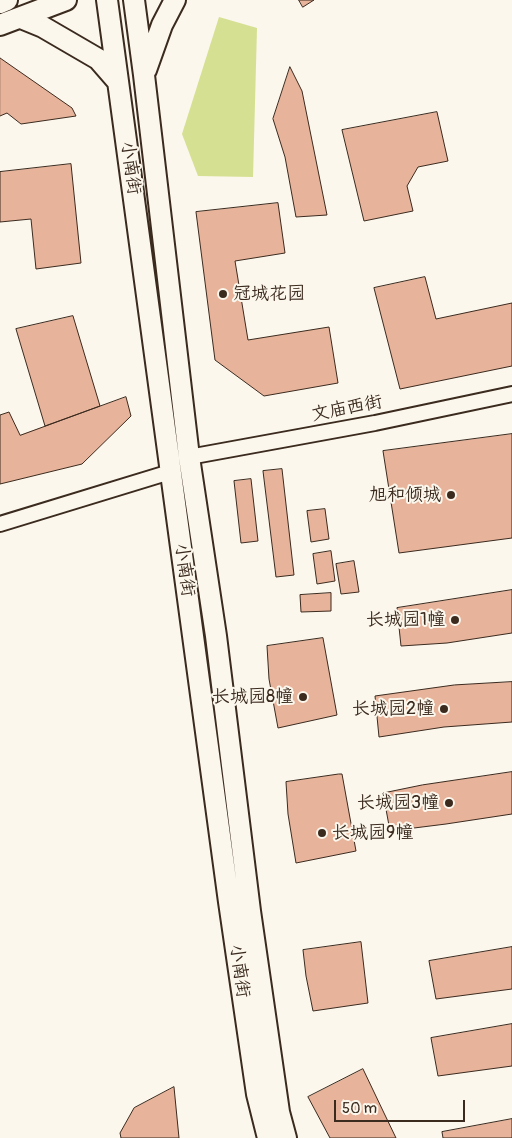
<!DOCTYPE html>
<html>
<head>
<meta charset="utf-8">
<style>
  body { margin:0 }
  #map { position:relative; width:512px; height:1138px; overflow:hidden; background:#fbf7ec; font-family:Pangolin,sans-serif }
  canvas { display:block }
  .scale { position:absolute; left:334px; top:1100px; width:131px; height:22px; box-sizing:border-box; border:2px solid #3b2a1e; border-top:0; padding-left:6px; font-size:15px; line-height:18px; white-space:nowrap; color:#3b2a1e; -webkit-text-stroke:4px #fbf7ec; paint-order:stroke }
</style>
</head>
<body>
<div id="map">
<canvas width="512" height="1138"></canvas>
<div class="scale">50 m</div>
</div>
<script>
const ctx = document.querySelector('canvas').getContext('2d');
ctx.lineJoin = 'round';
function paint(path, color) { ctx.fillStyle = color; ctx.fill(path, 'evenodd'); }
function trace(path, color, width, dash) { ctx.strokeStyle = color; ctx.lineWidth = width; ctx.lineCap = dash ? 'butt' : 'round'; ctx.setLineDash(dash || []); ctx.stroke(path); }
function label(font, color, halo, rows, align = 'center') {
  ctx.font = font + ' Pangolin,"LXGW WenKai TC",sans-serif'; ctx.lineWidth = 4; ctx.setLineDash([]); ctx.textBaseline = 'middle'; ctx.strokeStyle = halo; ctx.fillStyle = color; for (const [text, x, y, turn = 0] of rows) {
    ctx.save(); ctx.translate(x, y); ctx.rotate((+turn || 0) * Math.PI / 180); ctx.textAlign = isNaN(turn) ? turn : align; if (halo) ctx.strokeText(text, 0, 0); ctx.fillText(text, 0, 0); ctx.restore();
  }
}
paint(new Path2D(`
  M219 17 257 28 253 177 198 176 182 134Z`), '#d5e092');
const building = new Path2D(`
  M299 0H314L303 7Z
  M0 58 72 108 76 116 21 124 7 113 0 116Z
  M290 67 302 91 327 215 296 217 285 157 273 119Z
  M437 112 448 161 418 167 407 186 413 211 364 221 342 130Z
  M71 164 81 263 36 269 31 219 0 222V172Z
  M278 203 285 253 235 261 248 340 329 327 338 383 264 396 215 360 196 212Z
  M425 277 436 319 512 303V366L400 389 374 288Z
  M73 316 100 406 45 426 16 329Z
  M126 397 131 416 82 464 0 484V415L9 412 20 435Z
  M512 434V538L399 553 383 451Z
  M282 469 294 575 276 577 263 471Z
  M251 479 258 541 241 543 234 481Z
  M325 509 329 539 311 542 307 511Z
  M331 551 335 581 317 584 313 554Z
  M354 561 359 592 341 594 336 564Z
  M512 590V633L447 643 401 646 397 608Z
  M331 593V611L301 612 300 595Z
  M323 638 337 715 278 728 269 679 267 646Z
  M512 682V722L444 727 379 737 375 696 454 685Z
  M512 772V814L446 824 390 831 383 793 422 785Z
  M339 774H342L356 851 296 863 288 814 286 782Z
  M361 942 368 1003 313 1011 306 976 303 950Z
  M512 947V989L436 999 429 961Z
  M512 1024V1066L438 1076 431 1038Z
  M363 1069 384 1113 396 1138H330L308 1097Z
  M174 1087 179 1138H121L120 1133 134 1108Z
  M512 1119V1138H443L442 1132Z`);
paint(building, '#e8b39b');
trace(building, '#3b2a1e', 1);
const minor = new Path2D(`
  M189 457 375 423 512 394
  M0 524 170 472`);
const secondary = new Path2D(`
  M107 0 229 902 257 1094 268 1138
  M134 0 144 75 189 457 216 636 250 911 279 1112 286 1138
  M0 3 7 0
  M21 18 43 27 98 59 118 82
  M0 25 66 0
  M146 70 162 25 175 0`);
trace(minor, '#3b2a1e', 18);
trace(secondary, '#3b2a1e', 24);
trace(minor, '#fbf7ec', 14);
trace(secondary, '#fbf7ec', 20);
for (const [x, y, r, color] of [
  [223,294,5,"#3b2a1e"],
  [451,495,5,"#3b2a1e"],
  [455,620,5,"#3b2a1e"],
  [303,697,5,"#3b2a1e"],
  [444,709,5,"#3b2a1e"],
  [449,803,5,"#3b2a1e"],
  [322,833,5,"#3b2a1e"]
]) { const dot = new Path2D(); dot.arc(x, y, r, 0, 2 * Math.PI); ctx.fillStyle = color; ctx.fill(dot); trace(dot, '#fbf7ec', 2); }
label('18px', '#3b2a1e', '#fbf7ec', [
  ["小南街",130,168,82],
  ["文庙西街",347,409,-11],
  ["小南街",184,570,82],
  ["小南街",239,971,82]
]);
label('18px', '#3b2a1e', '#fbf7ec', [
  ["冠城花园",233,294,"left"],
  ["旭和倾城",441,495],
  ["长城园1幢",445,620],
  ["长城园8幢",293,697],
  ["长城园2幢",434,709],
  ["长城园3幢",439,803],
  ["长城园9幢",332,833,"left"]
], 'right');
</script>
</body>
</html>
